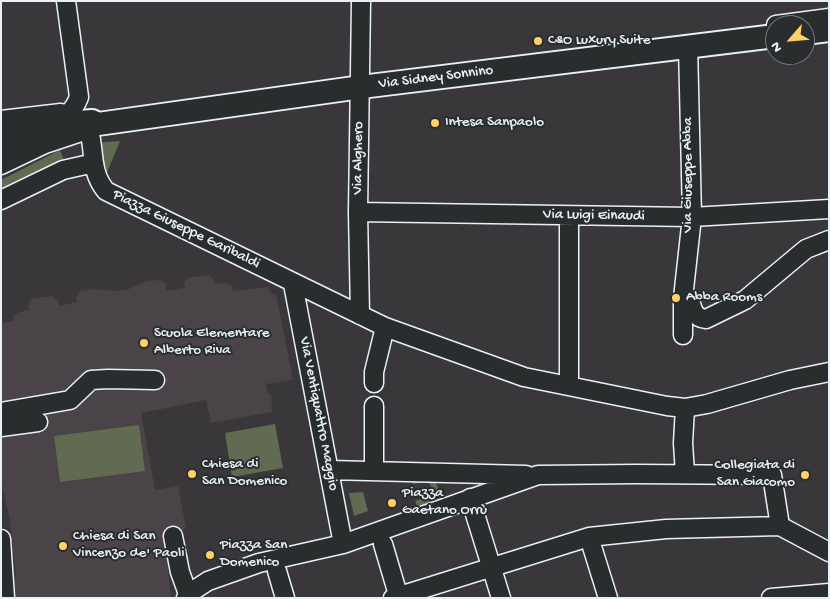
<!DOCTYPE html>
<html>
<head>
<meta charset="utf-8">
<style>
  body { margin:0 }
  #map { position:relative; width:830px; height:599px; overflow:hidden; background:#39373a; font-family:"Gochi Hand",sans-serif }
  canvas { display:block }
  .frame { position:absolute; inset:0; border:2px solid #e8f1f8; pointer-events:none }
  .north { position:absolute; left:765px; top:15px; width:50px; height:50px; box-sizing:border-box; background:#2a2d2e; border:1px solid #767b7f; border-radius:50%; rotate:243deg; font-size:14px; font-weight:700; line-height:20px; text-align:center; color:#e8f1f8 }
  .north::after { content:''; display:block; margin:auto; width:18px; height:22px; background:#ffd166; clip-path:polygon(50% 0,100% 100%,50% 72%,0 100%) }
</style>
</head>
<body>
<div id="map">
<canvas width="830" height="599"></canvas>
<div class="frame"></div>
<div class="north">N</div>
</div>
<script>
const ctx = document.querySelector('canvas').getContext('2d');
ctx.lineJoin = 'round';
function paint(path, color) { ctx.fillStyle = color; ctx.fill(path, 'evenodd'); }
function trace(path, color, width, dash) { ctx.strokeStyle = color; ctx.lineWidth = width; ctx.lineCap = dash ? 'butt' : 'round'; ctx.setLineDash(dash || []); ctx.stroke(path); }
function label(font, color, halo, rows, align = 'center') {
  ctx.font = font + ' "Gochi Hand",sans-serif'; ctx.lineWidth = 4; ctx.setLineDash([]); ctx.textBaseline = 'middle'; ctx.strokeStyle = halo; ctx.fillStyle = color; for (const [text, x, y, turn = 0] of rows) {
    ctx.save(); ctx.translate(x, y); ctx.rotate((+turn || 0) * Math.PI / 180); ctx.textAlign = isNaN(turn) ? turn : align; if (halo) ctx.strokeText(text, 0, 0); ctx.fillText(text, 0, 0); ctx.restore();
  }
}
paint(new Path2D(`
  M209 275 213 278 215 284 225 283 232 286 233 291 268 287 272 295H275L277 298 293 380 266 384 268 394H271L272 412 211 423 206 400 141 413 155 490 178 486 186 529 165 533 171 598H8L6 576 16 575 10 521 1 480V323L14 321 13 316 19 312 29 310 28 303 31 302V299L53 296 54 299H58L59 306 77 302 76 297 80 291 93 289 116 291 129 289 147 281 160 280 166 284V290H173L185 288 184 282 187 280V278Z`), '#4a4448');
paint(new Path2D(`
  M120 141 106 175 94 143Z
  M60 150 64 160 1 190V180Z
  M275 424 283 468 232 477 225 433Z
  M139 425 145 471 60 482 54 436Z
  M412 477 433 479C440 487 440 494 434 502L418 509 415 501 422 499 424 502C430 499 433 496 433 489 430 483 427 481 420 481V483L413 484Z
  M363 492 368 511 354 516 349 493Z`), '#606b52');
const minor = new Path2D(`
  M776 25 829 18
  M1 120 61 113
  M50 121C66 116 73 113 79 97L66 1
  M89 130C95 152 90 172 106 191L385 327 524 377 667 406 685 408 707 404 790 380 829 372
  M1 152 39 135
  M1 165 45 144 93 128
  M1 200 63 170 94 163
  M358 212 692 217 829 209
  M569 216V385
  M293 284 343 544
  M683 298 690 299C692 309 694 318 706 319L745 300 806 249 829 240
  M360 315 358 212 361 1
  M683 335V298L692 217 688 46
  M374 383V372L385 327
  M685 408 683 443 685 474
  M1 412 70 400 91 380 108 379 155 380
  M1 427 38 422
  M329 470 526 475
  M374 471V406
  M470 498 501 598
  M173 536 180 572 188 594
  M589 537 608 598
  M1 539 5 598
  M383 544 399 598
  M277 571 285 598
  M186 598 188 594 208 581 259 563 343 544 538 475 637 474 772 475 780 526
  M393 598 589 537 666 529 780 526 829 552
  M771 598 829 593`);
const major = new Path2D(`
  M805 33 829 30
  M1 135 79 122 92 121 98 124 361 87 775 36`);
trace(minor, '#e8f1f8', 21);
trace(major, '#e8f1f8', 26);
trace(minor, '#2a2d2e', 18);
trace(major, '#2a2d2e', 22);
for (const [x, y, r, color] of [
  [538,41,5,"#ffd166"],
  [435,123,5,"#ffd166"],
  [676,298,5,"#ffd166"],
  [144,343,5,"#ffd166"],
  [192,474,5,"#ffd166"],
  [805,475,5,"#ffd166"],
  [392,503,5,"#ffd166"],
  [63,546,5,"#ffd166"],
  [210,555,5,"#ffd166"]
]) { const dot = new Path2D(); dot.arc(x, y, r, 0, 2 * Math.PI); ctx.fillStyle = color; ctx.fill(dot); trace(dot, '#2a2d2e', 2); }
label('15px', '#e8f1f8', '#2a2d2e', [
  ["C&O Luxury Suite",548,41],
  ["Intesa Sanpaolo",445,123],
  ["Abba Rooms",686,298],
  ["Scuola Elementare",154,334],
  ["Alberto Riva",154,351],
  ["Chiesa di",202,465],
  ["San Domenico",202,482],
  ["Collegiata di",795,466,"right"],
  ["San Giacomo",795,483,"right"],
  ["Piazza",402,494],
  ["Gaetano Orrù",402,511],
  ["Chiesa di San",73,537],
  ["Vincenzo de' Paoli",73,554],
  ["Piazza San",220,546],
  ["Domenico",220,563]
], 'left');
label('15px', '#e8f1f8', '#2a2d2e', [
  ["Via Sidney Sonnino",436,78,-7],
  ["Via Alghero",359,158,-89],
  ["Via Giuseppe Abba",689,175,-90],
  ["Via Luigi Einaudi",594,216,1],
  ["Piazza Giuseppe Garibaldi",186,230,26],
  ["Via Ventiquattro Maggio",318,414,79]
]);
</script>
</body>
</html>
